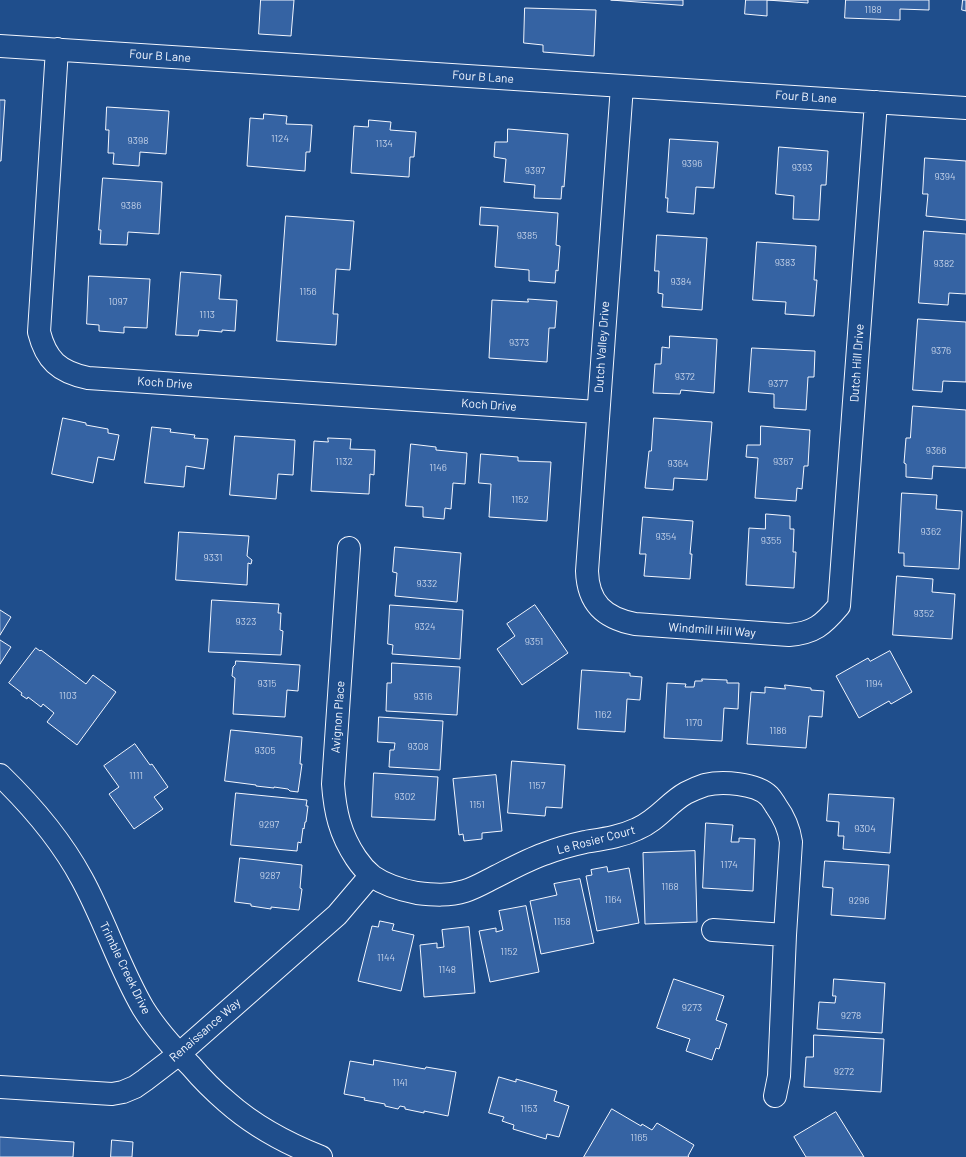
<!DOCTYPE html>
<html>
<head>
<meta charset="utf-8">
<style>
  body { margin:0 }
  canvas { display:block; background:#1f4e8c }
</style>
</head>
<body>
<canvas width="966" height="1157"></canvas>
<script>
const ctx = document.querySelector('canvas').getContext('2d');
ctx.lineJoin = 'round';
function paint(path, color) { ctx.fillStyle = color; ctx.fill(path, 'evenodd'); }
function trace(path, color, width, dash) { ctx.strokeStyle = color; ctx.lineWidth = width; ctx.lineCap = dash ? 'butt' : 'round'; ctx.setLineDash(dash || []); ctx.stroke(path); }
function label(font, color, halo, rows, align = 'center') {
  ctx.font = font + ' Barlow,sans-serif'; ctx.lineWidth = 3; ctx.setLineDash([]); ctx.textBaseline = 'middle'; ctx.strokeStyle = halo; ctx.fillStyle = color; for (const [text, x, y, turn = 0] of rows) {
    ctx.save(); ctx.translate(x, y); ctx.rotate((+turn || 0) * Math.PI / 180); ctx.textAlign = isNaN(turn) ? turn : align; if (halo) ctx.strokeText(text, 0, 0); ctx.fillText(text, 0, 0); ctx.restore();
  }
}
const building = new Path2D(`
  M261 0H294L291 36 259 34Z
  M611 0H683V5Z
  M746 0H808V3L767 0V16L745 14Z
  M846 0H929V10L900 9V20L845 18Z
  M963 0H966V11L962 10Z
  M525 8 596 10 594 56 543 52V45L524 43Z
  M0 100H5L1 161H0Z
  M107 107 169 111 166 154 140 152 139 166 113 164 114 153H108L109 130H106Z
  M264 114 287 116 286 124 312 125 310 152H306L305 171 247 166 250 118 263 119Z
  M369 120 391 122 390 130 416 132 414 157H410L409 177 351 173 354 126 368 127Z
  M508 129 568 134 564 187 562 186 561 199 534 198 535 185 504 182 506 159 494 157 495 142H507Z
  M670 139 718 142 714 188 696 187 694 214 667 212 668 198H666Z
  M779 147 828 151 826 185H821L819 220 793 219 794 196 776 194Z
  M925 158 966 161V220L926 216 928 194H923Z
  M103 178 162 182 159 234 128 232 127 245 100 244 101 230H99Z
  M481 207 558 213 556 245 560 246 558 271 556 270 555 283 529 281V270L495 267 498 226 480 225Z
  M286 216 354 221 350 270 336 269 333 314H338L336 345 277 341Z
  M924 231 966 234V294L949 293 948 305 919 303Z
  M657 235 707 238 702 310 662 307 663 294 658 293 659 271H655Z
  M757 242 816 246 814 280H817L814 316 785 314 786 302 753 300Z
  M181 272 221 275 219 299 237 300 235 331 222 330V332L199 330 198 336 176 335Z
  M89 276 150 279 147 328 124 327V333L99 331V325L87 324Z
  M528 299 557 301 555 328H549L547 362 489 358 492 300 528 302Z
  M918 319 966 322V382L943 381 942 392 913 390Z
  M670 336 717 339 714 393 681 390 680 394 653 393 655 364H661L662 347 669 348Z
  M752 348 815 351 814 377H808L806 410 774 408V394L749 392Z
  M913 406 966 410V468L933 466 932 479 906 477V464L904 463 906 438H910Z
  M63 418 86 423V425L108 429V433L119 435 114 460 98 457 93 483 52 474Z
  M654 418 712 422 707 480 674 478 673 490 645 488 649 451H651Z
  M761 426 810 430 808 466H804L802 489 797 488 796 501 755 498 758 458 746 457 747 445H760Z
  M152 427 171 429 170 432 195 435 194 438 208 439 204 469 186 466 184 487 145 483Z
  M235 436 295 440 293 475 278 474 276 499 230 495Z
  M328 438 351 439 350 449 375 450 374 475 370 474 369 494 311 491 314 441 328 442Z
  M411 444 436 447V450L467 453 465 484 453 483 451 509 445 508 444 519 423 517V507L406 506Z
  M481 454 518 457V461L551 462 547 521 489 517 491 484 479 483Z
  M902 493 937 495 936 509 962 511 959 569 904 566V553H899Z
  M766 514 790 516V529H794L793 552H796L794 588 746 585 749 528 765 529Z
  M643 517 693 521 690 554H692L690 579 644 576 646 554H640Z
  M179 532 249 536 247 556 252 560 251 564 248 563 247 585 176 580Z
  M395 547 461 553 457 602 395 596 397 573 393 572Z
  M897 576 933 579 932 592 955 594 952 639 893 635Z
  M212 600 279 604 278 613H281L280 630 283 631 281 655 209 652Z
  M390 605 463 610 460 659 392 654 393 645 388 644Z
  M535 605 568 653 522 685 497 649 515 636 507 624Z
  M0 610 11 617 0 635Z
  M0 640 11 647 0 664Z
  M36 648 40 651 41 650 86 684 93 675 116 692 77 745 47 722 54 713 43 704 41 707 28 697 27 699 21 695 22 693 9 683Z
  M890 651 912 692 891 704 889 701 859 718 836 676 868 658 870 661Z
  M236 661 300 665 298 691 287 690 285 717 233 714 235 678 232 676 233 667 235 665Z
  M392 663 460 667 457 715 386 711 387 683H391Z
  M582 670 630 673V676L642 677 640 700 627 699 625 732 578 729Z
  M702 679 727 680V683H739L738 709 724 708 722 741 664 738 667 683 686 684 685 687H694L695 681H702Z
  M785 685 811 688V690L824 691 822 717 809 716 806 748 747 744 751 692 765 693V687L785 689Z
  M379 717 443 721 440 770 389 767 390 750H394L395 743 378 742Z
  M231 730 302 737 300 764H302L298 792 290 791 288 789 274 787V788L256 786V785L225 781Z
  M135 744 150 765 152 764 168 787 154 797 163 809 134 829 109 794 119 787 104 766Z
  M512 761 565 765 562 808 546 807 545 816 508 813Z
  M374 773 438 777 435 820 372 817Z
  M496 775 502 831 482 833V839L464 841 463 834 459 835 453 779Z
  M236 793 307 800 306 806H308L306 822H305L304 829 303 828 301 843 298 842 297 851 231 845Z
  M829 794 894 798 890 853 843 849 844 836H838L839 822 827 821Z
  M706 823 733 825 731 842H739V838L755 839 753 891 703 888Z
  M695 851 697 922 645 924 643 853Z
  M240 858 302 865 300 888 302 889 299 910 271 907V909L251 906V904L235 902Z
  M825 861 889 865 885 919 831 915 833 888 823 887Z
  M607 867 608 872 629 868 639 923 597 931 586 876 592 875 591 870Z
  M580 879 594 943 541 954 530 901 557 895 554 884Z
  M526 906 539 972 490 982 479 931 496 928V932L503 930 499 911Z
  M380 921 394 924 392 930 414 935 401 991 358 981 372 926 378 927Z
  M469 927 475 993 424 997 420 945 437 943V948L444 947 442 930Z
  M674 979 724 996 716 1020 727 1024 719 1049 716 1048 712 1060 686 1051 690 1039 657 1028Z
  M834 979 885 983 882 1033 817 1029 819 1002 835 1003 836 996H833Z
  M814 1035 884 1039 881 1092 804 1087 806 1057H813Z
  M374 1060 425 1069 426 1067 456 1072 448 1116 424 1111V1113L405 1109V1107L400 1106 398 1109 385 1106V1104L364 1100 365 1098 344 1094 350 1061 373 1065Z
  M499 1077 516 1082V1079L557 1091 554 1101 569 1106 559 1137 547 1134 546 1139 513 1129 514 1125 502 1121 504 1117 489 1113Z
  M612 1109 641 1126 642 1124 652 1130 657 1123 694 1145 688 1156 689 1157H584Z
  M836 1112 864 1157H806L794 1137Z
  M0 1137 74 1142 73 1157H0Z
  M112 1140 133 1142 132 1157H111Z`);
paint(building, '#3563a3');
trace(building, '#f2f6ff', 1);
const street = new Path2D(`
  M0 46 966 108
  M57 49 39 332C46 360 59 372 88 378L597 412
  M622 86 587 571C588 603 604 618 635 624L789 635C814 633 823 625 839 606L876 102
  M349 548 333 784C335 812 340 834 356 858 360 864 366 871 372 876 385 885 401 890 417 893 434 895 449 896 465 891 475 888 485 882 495 877 511 869 527 860 544 854 557 849 571 845 585 842 603 839 620 837 637 829 658 820 668 803 686 793 692 790 699 787 705 785 722 781 756 783 769 796 772 799 774 803 776 806 784 817 789 828 791 842L785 935 779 1076 775 1096
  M0 775C32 806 61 840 82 879 105 921 119 967 143 1008 156 1029 173 1048 191 1066 202 1079 214 1091 227 1102 254 1126 288 1144 321 1157
  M713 930 785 935
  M0 1087 112 1094 123 1092 135 1087 145 1080 179 1054 337 915 371 875`);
trace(street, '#f2f6ff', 24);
trace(street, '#1f4e8c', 22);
label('10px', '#c3d1e8', null, [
  ["1188",873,10],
  ["1124",280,139],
  ["9398",138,141],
  ["1134",384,144],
  ["9396",692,164],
  ["9393",802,168],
  ["9397",535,171],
  ["9394",945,177],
  ["9386",131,206],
  ["9385",527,236],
  ["9383",785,263],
  ["9382",944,264],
  ["9384",681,282],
  ["1156",308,292],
  ["1097",118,302],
  ["1113",207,315],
  ["9373",519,343],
  ["9376",941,351],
  ["9372",685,377],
  ["9377",778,384],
  ["9366",936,451],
  ["1132",344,462],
  ["9367",783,462],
  ["9364",678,464],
  ["1146",438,468],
  ["1152",520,500],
  ["9362",931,532],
  ["9354",666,537],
  ["9355",771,541],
  ["9331",213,558],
  ["9332",427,584],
  ["9352",924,614],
  ["9323",246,622],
  ["9324",425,627],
  ["9351",534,642],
  ["9315",267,684],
  ["1194",874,684],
  ["1103",68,696],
  ["9316",423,697],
  ["1162",603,715],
  ["1170",694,723],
  ["1186",778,731],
  ["9308",418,747],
  ["9305",265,751],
  ["1111",136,776],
  ["1157",537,786],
  ["9302",405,797],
  ["1151",477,805],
  ["9297",269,825],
  ["9304",865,829],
  ["1174",729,865],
  ["9287",270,876],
  ["1168",670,887],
  ["1164",613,900],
  ["9296",859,901],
  ["1158",562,922],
  ["1152",509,952],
  ["1144",386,958],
  ["1148",447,970],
  ["9273",692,1008],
  ["9278",851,1016],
  ["9272",844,1072],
  ["1141",400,1083],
  ["1153",529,1109],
  ["1165",639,1138]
]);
label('12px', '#f2f6ff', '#1f4e8c', [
  ["Four B Lane",160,56,4],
  ["Four B Lane",483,77,4],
  ["Four B Lane",806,97,4],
  ["Dutch Valley Drive",602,347,-86],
  ["Dutch Hill Drive",857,363,-86],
  ["Koch Drive",165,383,4],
  ["Koch Drive",489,405,4],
  ["Windmill Hill Way",712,630,4],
  ["Avignon Place",338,717,-86],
  ["Le Rosier Court",596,840,-15],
  ["Trimble Creek Drive",125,968,64],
  ["Renaissance Way",205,1030,-41]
]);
</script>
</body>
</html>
